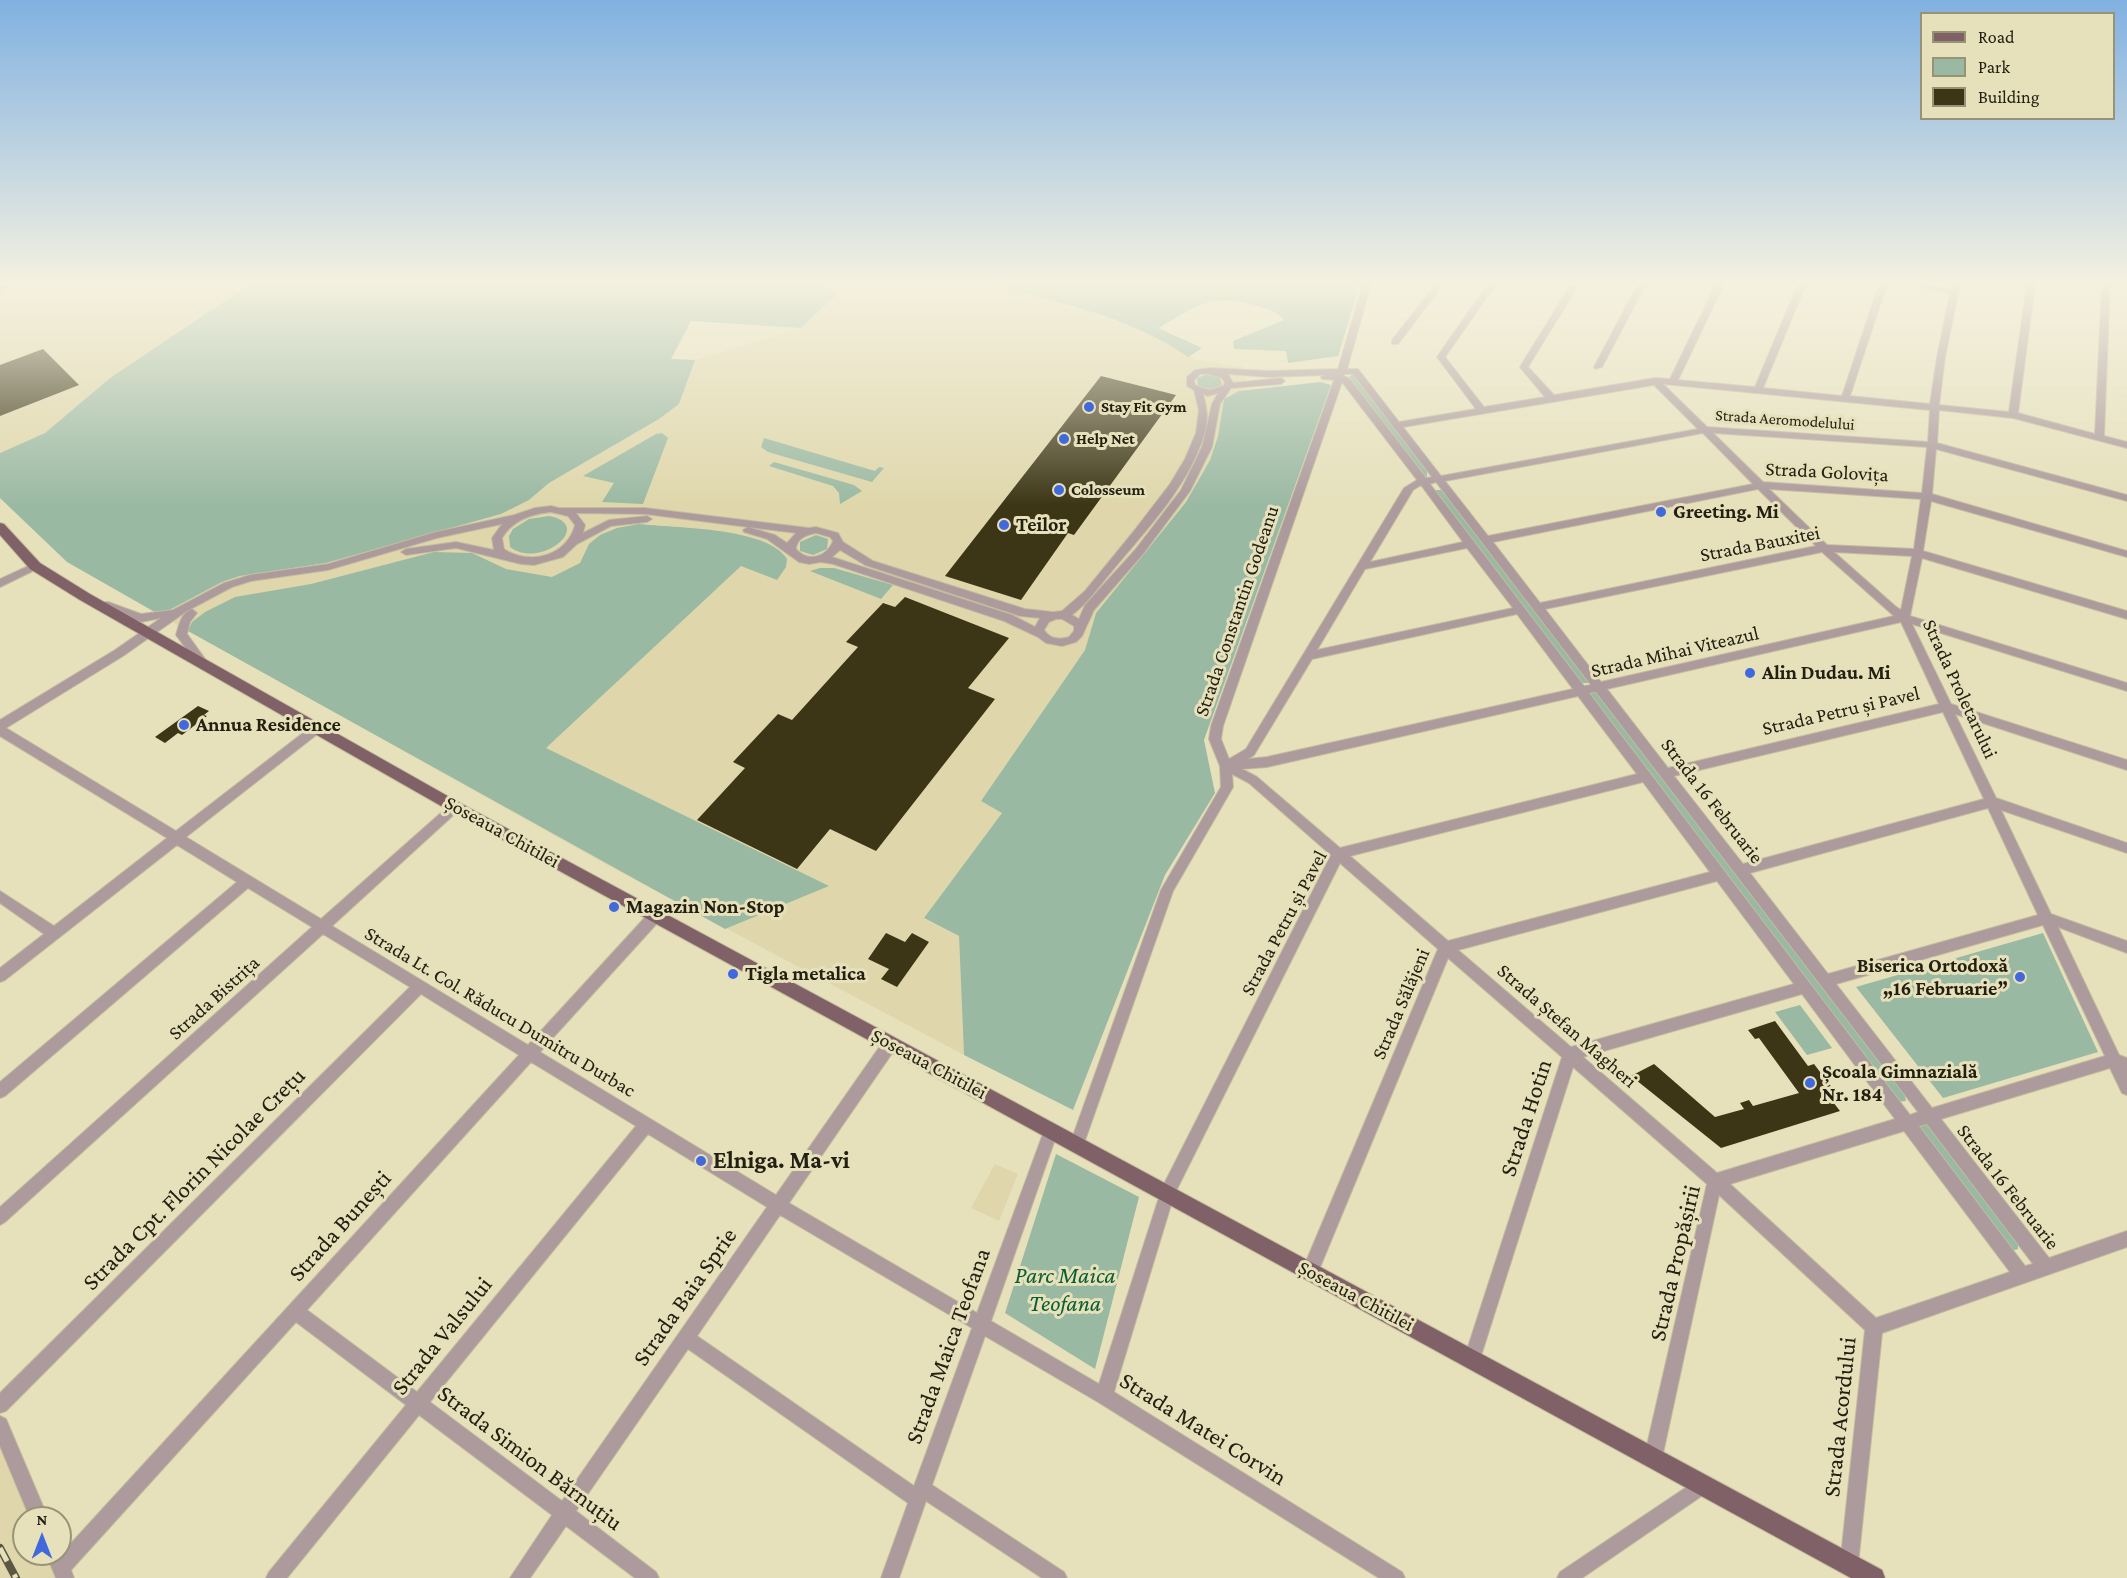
<!DOCTYPE html>
<html>
<head>
<meta charset="utf-8">
<style>
  body { margin:0 }
  #map { position:relative; width:2127px; height:1578px; overflow:hidden; background:#e6e0bb; font-family:"Crimson Pro",serif }
  canvas { display:block }
  .legend { position:absolute; left:1920px; top:12px; width:195px; height:108px; box-sizing:border-box; background:#e6e0bb; border:2px solid #989377; margin:0; padding:8px 10px; list-style:none; font-size:18px; color:#232012 }
  .legend li { display:flex; align-items:center; gap:12px; height:30px }
  .legend b { width:30px; border:2px solid #989377 }
  .north { position:absolute; left:12px; top:1506px; width:60px; height:60px; box-sizing:border-box; background:#e6e0bb; border:2px solid #989377; border-radius:50%; rotate:0deg; font-size:16px; font-weight:700; line-height:24px; text-align:center; color:#232012 }
  .north::after { content:''; display:block; margin:auto; width:21px; height:27px; background:#4169db; clip-path:polygon(50% 0,100% 100%,50% 72%,0 100%) }
</style>
</head>
<body>
<div id="map">
<canvas width="2127" height="1578"></canvas>
<ul class="legend">
<li><b style="height:8px;background:#806167"></b>Road</li>
<li><b style="height:16px;background:#9ab9a3"></b>Park</li>
<li><b style="height:16px;background:#3c3616"></b>Building</li>
</ul>
<div class="north">N</div>
</div>
<script>
const ctx = document.querySelector('canvas').getContext('2d');
ctx.lineJoin = 'round';
function paint(path, color) { ctx.fillStyle = color; ctx.fill(path, 'evenodd'); }
function trace(path, color, width, dash) { ctx.strokeStyle = color; ctx.lineWidth = width; ctx.lineCap = dash ? 'butt' : 'round'; ctx.setLineDash(dash || []); ctx.stroke(path); }
function label(font, color, halo, rows, align = 'center') {
  ctx.font = font + ' "Crimson Pro",serif'; ctx.lineWidth = 6; ctx.setLineDash([]); ctx.textBaseline = 'middle'; ctx.strokeStyle = halo; ctx.fillStyle = color; for (const [text, x, y, turn = 0] of rows) {
    ctx.save(); ctx.translate(x, y); ctx.rotate((+turn || 0) * Math.PI / 180); ctx.textAlign = isNaN(turn) ? turn : align; if (halo) ctx.strokeText(text, 0, 0); ctx.fillText(text, 0, 0); ctx.restore();
  }
}
paint(new Path2D(`
  M0 284H250L110 378 45 433 0 453Z
  M833 284H985L1060 303 1143 330 1197 360 1244 367 1247 390 1229 395 1224 399 1218 436 1210 460 1186 502 1096 613 1085 650 981 801 1003 812 924 919 959 936 964 1055 609 866 160 615 222 582 240 576 326 563 501 514 529 500 549 483 659 419 679 404 695 360 801 328 836 295 826 287Z
  M995 1164 1018 1174 999 1221 971 1208Z
  M0 1440 37 1518H24V1554H54L66 1578H0Z`), '#dfd7ab');
paint(new Path2D(`
  M250 284H833L827 287 836 295 801 328 691 321 671 359 695 360 679 404 659 419 549 483 529 500 501 514 326 563 240 576 222 582 160 615 67 562 0 498V453L45 433 110 378Z
  M1004 284H1360L1338 356 1288 363 1286 351 1234 349 1233 341 1284 320C1278 312 1270 310 1260 307 1212 291 1199 305 1158 328L1202 348 1188 357C1135 319 1065 304 1002 288Z
  M1208 374 1220 378 1222 385 1213 390 1198 386 1197 378Z
  M1353 374 1427 470V477H1423L1348 378Z
  M1321 382 1331 385 1204 740 1215 793 1165 875 1073 1110 964 1055 959 936 924 918 1002 813 981 801 1085 650 1096 613 1186 502 1210 460 1218 436 1224 399 1239 391Z
  M662 433 668 438 643 504 602 502 614 483 583 476 656 434Z
  M764 438 875 471 879 467 884 468 872 482 768 452 761 447Z
  M774 462 854 485 862 491 840 504 839 493 833 486 769 466Z
  M1435 490H1443L1588 677 1589 683H1580L1434 494Z
  M549 516C596 525 540 570 510 547L509 536 513 529 529 519Z
  M639 524C674 528 768 527 787 559L786 567 777 580 741 566 546 748 829 886 725 929 188 631 192 622 205 612 235 597 311 584 434 552 472 553 506 569 552 577 580 563 589 544 600 535 617 528Z
  M816 535 828 539 827 549 813 555 800 551V542Z
  M820 568H834L893 585 881 599 810 571Z
  M1588 688H1595L1904 1092 1906 1101 1895 1102 1589 699Z
  M2043 933 2098 1052 1943 1098 1856 987Z
  M1800 1005 1832 1048 1807 1055 1775 1012Z
  M1909 1116 1923 1118 2018 1242V1249L2011 1251Z
  M1056 1154 1139 1197 1095 1369 1005 1313Z`), '#9ab9a3');
paint(new Path2D(`
  M43 349 79 385 0 416V365Z
  M1101 376 1176 395 1074 535 1068 533 1021 600 945 576Z
  M905 597 1009 638 968 688 995 699 876 851 830 829 797 869 697 820 745 768 733 762 778 714 792 720 858 647 846 642 883 603 895 607Z
  M198 706 209 711 204 715 207 716 182 735 178 733 165 743 155 737Z
  M886 933 905 942 912 933 929 942 897 987 881 979 889 969 868 959Z
  M1775 1021 1808 1066 1814 1064 1833 1089 1826 1093 1840 1111 1721 1148 1631 1076 1654 1064 1715 1117 1744 1109 1740 1103 1749 1100 1753 1106 1799 1093 1759 1038 1755 1039 1748 1030Z`), '#3c3616');
const minor = new Path2D(`
  M4 284H13L0 293V287Z
  M1363 284H1371L1347 369H1358L1399 422 1476 409 1437 357 1488 284H1496L1445 357 1484 407 1545 397 1520 367 1571 284H1579L1528 367 1554 395 1655 378 1670 379 1716 284H1724L1678 380 1755 387 1798 284H1806L1763 388 1842 396 1879 284H1887L1850 396 1930 404 1937 357 1950 294 1910 284H1925L1951 290 1952 284H1960L1945 357 1939 405 2009 412 2027 284H2035L2018 413 2095 434 2102 284H2110L2104 436 2127 442V448L2013 418 1939 410 1937 443 2127 495V501L1936 449 1932 494 2127 551V557L1931 501 1923 551 2127 611V619L1922 558 1910 616 2127 683V691L1912 624 1951 704 2127 760V770L1955 714 1996 798 2127 843V853L2001 810 2051 914 2127 941V953L2058 927 2119 1055 2127 1058V1095L2122 1093 2110 1068 1941 1119 2049 1258 2127 1231V1247L1882 1333 1858 1565 1855 1571 1849 1574 1843 1571 1840 1565 1865 1330 1719 1195 1662 1458 1659 1464 1653 1467 1647 1464 1644 1458 1707 1184 1573 1067 1480 1359 1478 1365 1472 1367 1466 1365 1464 1359 1562 1057 1448 958 1316 1277 1310 1279 1304 1277 1302 1271 1438 949 1340 863 1174 1195 1114 1392 1402 1572 1405 1578H1379L1098 1402 985 1336 932 1485 1064 1572 1067 1578H1042L926 1501 899 1578H881L908 1503 688 1349 576 1511 656 1572 659 1578H635L566 1526 530 1578H510L552 1515 419 1415 287 1578H266L269 1572 406 1405 296 1322 71 1570 74 1578H56L46 1554H60V1547L63 1552 519 1055 421 994 6 1411 0 1413V1393L410 987 323 934 5 1222 0 1225V1207L312 927 248 888 5 1096 0 1098V1082L237 882 177 845 5 980 0 982V968L44 934 0 903V891L54 926 167 838 0 736V720L115 650 161 618 141 622 100 608 99 605 100 602H108L141 614 173 610 224 583 250 575 328 564 436 532 514 515 535 508 551 506 559 508H645L809 528 816 527 838 533 843 542 873 561 1025 609 1053 612 1062 611 1085 591 1134 531 1170 484 1185 459 1196 433 1199 410 1194 390 1187 386V377L1195 370 1210 368 1269 371 1338 369ZM1200 374H1209L1222 378 1225 383 1223 386 1209 390 1195 385 1194 380ZM1228 374 1269 377 1324 375 1321 377 1322 379 1334 380 1211 726 1209 739 1220 766 1221 787 1161 890 1070 1144 1072 1149 1077 1151 1082 1149 1173 891 1233 787 1232 774 1249 783 1331 855 1162 1188 1099 1384 991 1321 1058 1131 1056 1126 1051 1124 1046 1126 1044 1131 977 1313 789 1203 895 1049 897 1044 895 1039 890 1038 885 1039 776 1195 540 1052 660 920 662 916 660 912 655 910 650 912 528 1045 332 926 459 810 461 807 459 804H451L321 919 186 837 320 732 322 729 320 726H312L176 831 6 728 123 656 187 611 232 587 251 581 328 570 437 538 502 524 492 538 494 550 456 542 406 549 401 552 406 555 456 548 521 564 534 565 563 557 577 544 611 526 647 522 652 519 647 516 609 520 583 533 585 525 576 513 645 514 748 527 743 530 744 532 767 539 799 562 809 564 821 562 833 564 1004 621 1038 637 1046 643 1062 646 1076 642 1082 636 1094 610 1143 554 1190 491 1212 447 1220 404 1231 388 1281 384 1285 381 1281 378 1233 383ZM1345 374H1353L1432 477 1426 478 1350 379 1344 376ZM1342 382 1417 480 1404 488 1246 749 1229 759 1221 739 1223 726ZM1663 384 1930 410 1928 442 1707 427ZM1654 385 1698 429 1441 476 1403 427ZM1218 393 1212 404 1202 447 1181 490 1135 550 1085 605 1079 619 1072 615C1088 603 1099 586 1112 571 1146 530 1188 487 1204 435 1209 420 1207 408 1203 394L1208 396ZM1703 433 1753 484 1488 536 1445 481ZM1713 433 1927 447 1922 493 1763 482ZM1436 482 1591 685 1584 686 1430 484ZM1421 485 1463 542 1370 562 1413 490ZM1758 489 1816 546 1540 603 1493 542ZM1769 489 1921 499 1914 549 1827 545ZM551 512 568 516 575 525C567 556 530 566 504 549L502 538C513 520 531 514 551 512ZM748 527 796 533 787 543 775 535ZM816 533 830 537 833 541C827 557 808 563 796 549 797 538 806 535 816 533ZM1467 548 1513 608 1317 650 1365 569ZM840 550 865 565 1020 616 1040 618 1035 627 1012 615 832 557ZM1822 552 1894 616 1601 682 1545 609ZM1834 552 1912 556 1901 610 1895 606ZM1517 614 1573 689 1267 757 1248 759 1254 755 1312 659ZM1056 619H1062L1074 626V631L1069 637C1059 640 1050 639 1044 630L1049 622ZM1901 622 1939 704 1668 768 1607 689ZM1596 692 1918 1112 1910 1115 1589 693ZM1578 696 1637 774 1340 848 1257 777 1242 769 1267 767ZM1943 712 1984 799 1743 864 1674 776ZM1643 782 1710 872 1448 941 1350 856ZM1988 808 2038 915 1828 974 1750 873ZM1717 881 1794 984 1571 1047 1458 950ZM2043 925 2105 1056 1932 1108 1836 984ZM1802 994 1895 1119 1717 1173 1583 1057ZM531 1062 636 1126 417 1392 307 1310ZM1927 1124 2033 1264 2025 1266 1919 1126ZM1904 1131 2010 1272 1876 1318 1730 1184ZM648 1134 767 1207 562 1501 430 1402ZM780 1215 972 1328 914 1486 697 1336Z
  M1436 284H1444L1398 344H1392V340Z
  M1638 284H1646L1602 367 1595 369 1594 367Z
  M35 563 40 566 39 568 0 587V579Z
  M192 609 197 613 190 622 187 634 208 663 203 667 199 666 176 635C179 625 181 613 192 609Z
  M0 1416 6 1419 48 1518H30L0 1446Z
  M1703 1476 1709 1479 1712 1485 1709 1491 1582 1578H1557L1560 1572Z`);
const major = new Path2D(`
  M0 523 4 524 40 563 90 594 460 803 1882 1570 1885 1578H1851L450 811 80 600 30 569 0 535Z`);
trace(minor, '#c3bd9d', 2);
trace(major, '#c3bd9d', 2);
paint(minor, '#ac9a9d');
paint(major, '#806167');
const rail = new Path2D(`
  M0 1548 16 1578`);
trace(rail, '#5b5742', 8);
trace(rail, '#e6e0bb', 5, [15]);
const sky = ctx.createLinearGradient(0, 0, 0, 505);
sky.addColorStop(0, '#81b1e1');
sky.addColorStop(0.56, '#f4f1e0');
sky.addColorStop(1, '#f4f1e000');
ctx.fillStyle = sky;
ctx.fillRect(0, 0, 2127, 505);
for (const [x, y, r, color] of [
  [1089,407,6,"#4169db"],
  [1064,439,6,"#4169db"],
  [1059,490,6,"#4169db"],
  [1661,512,6,"#4169db"],
  [1004,525,6,"#4169db"],
  [1750,673,6,"#4169db"],
  [184,725,6,"#4169db"],
  [614,907,6,"#4169db"],
  [733,974,6,"#4169db"],
  [2020,977,6,"#4169db"],
  [1810,1083,6,"#4169db"],
  [701,1161,6,"#4169db"]
]) { const dot = new Path2D(); dot.arc(x, y, r, 0, 2 * Math.PI); ctx.fillStyle = color; ctx.fill(dot); trace(dot, '#e6e0bb', 2); }
label('bold 16px', '#232012', '#e6e0bb', [
  ["Stay Fit Gym",1101,407],
  ["Help Net",1076,439],
  ["Colosseum",1071,490]
], 'left');
label('16px', '#232012', '#e6e0bb', [
  ["Strada Aeromodelului",1785,420,4]
]);
label('20px', '#232012', '#e6e0bb', [
  ["Strada Golovița",1827,472,3],
  ["Strada Bauxitei",1760,544,-11],
  ["Strada Constantin Godeanu",1237,611,-71],
  ["Strada Mihai Viteazul",1675,652,-13],
  ["Strada Proletarului",1960,689,65],
  ["Strada Petru și Pavel",1841,711,-13],
  ["Strada 16 Februarie",1712,801,52],
  ["Șoseaua Chitilei",502,832,29],
  ["Strada Petru și Pavel",1284,923,-62],
  ["Strada Bistrița",214,998,-42],
  ["Strada Sălăjeni",1401,1004,-67],
  ["Strada Lt. Col. Răducu Dumitru Durbac",500,1012,31],
  ["Strada Ștefan Magheri",1567,1026,41],
  ["Șoseaua Chitilei",929,1064,28],
  ["Strada 16 Februarie",2008,1187,52],
  ["Șoseaua Chitilei",1356,1296,28]
]);
label('bold 20px', '#232012', '#e6e0bb', [
  ["Greeting. Mi",1673,512],
  ["Teilor",1016,525],
  ["Alin Dudau. Mi",1762,673],
  ["Annua Residence",196,725],
  ["Magazin Non-Stop",626,907],
  ["Biserica Ortodoxă",2008,966,"right"],
  ["„16 Februarie”",2008,989,"right"],
  ["Tigla metalica",745,974],
  ["Școala Gimnazială",1822,1072],
  ["Nr. 184",1822,1095]
], 'left');
label('24px', '#232012', '#e6e0bb', [
  ["Strada Hotin",1526,1118,-72],
  ["Strada Cpt. Florin Nicolae Crețu",194,1179,-45],
  ["Strada Bunești",340,1226,-48],
  ["Strada Propășirii",1675,1263,-77],
  ["Strada Baia Sprie",685,1297,-55],
  ["Strada Valsului",442,1336,-51],
  ["Strada Maica Teofana",948,1346,-70],
  ["Strada Acordului",1840,1417,-84],
  ["Strada Matei Corvin",1203,1429,32],
  ["Strada Simion Bărnuțiu",530,1458,37]
]);
label('bold 24px', '#232012', '#e6e0bb', [
  ["Elniga. Ma-vi",713,1161]
], 'left');
label('italic 24px', '#095f34', '#e6e0bb', [
  ["Parc Maica",1065,1276],
  ["Teofana",1065,1304]
]);
</script>
</body>
</html>
